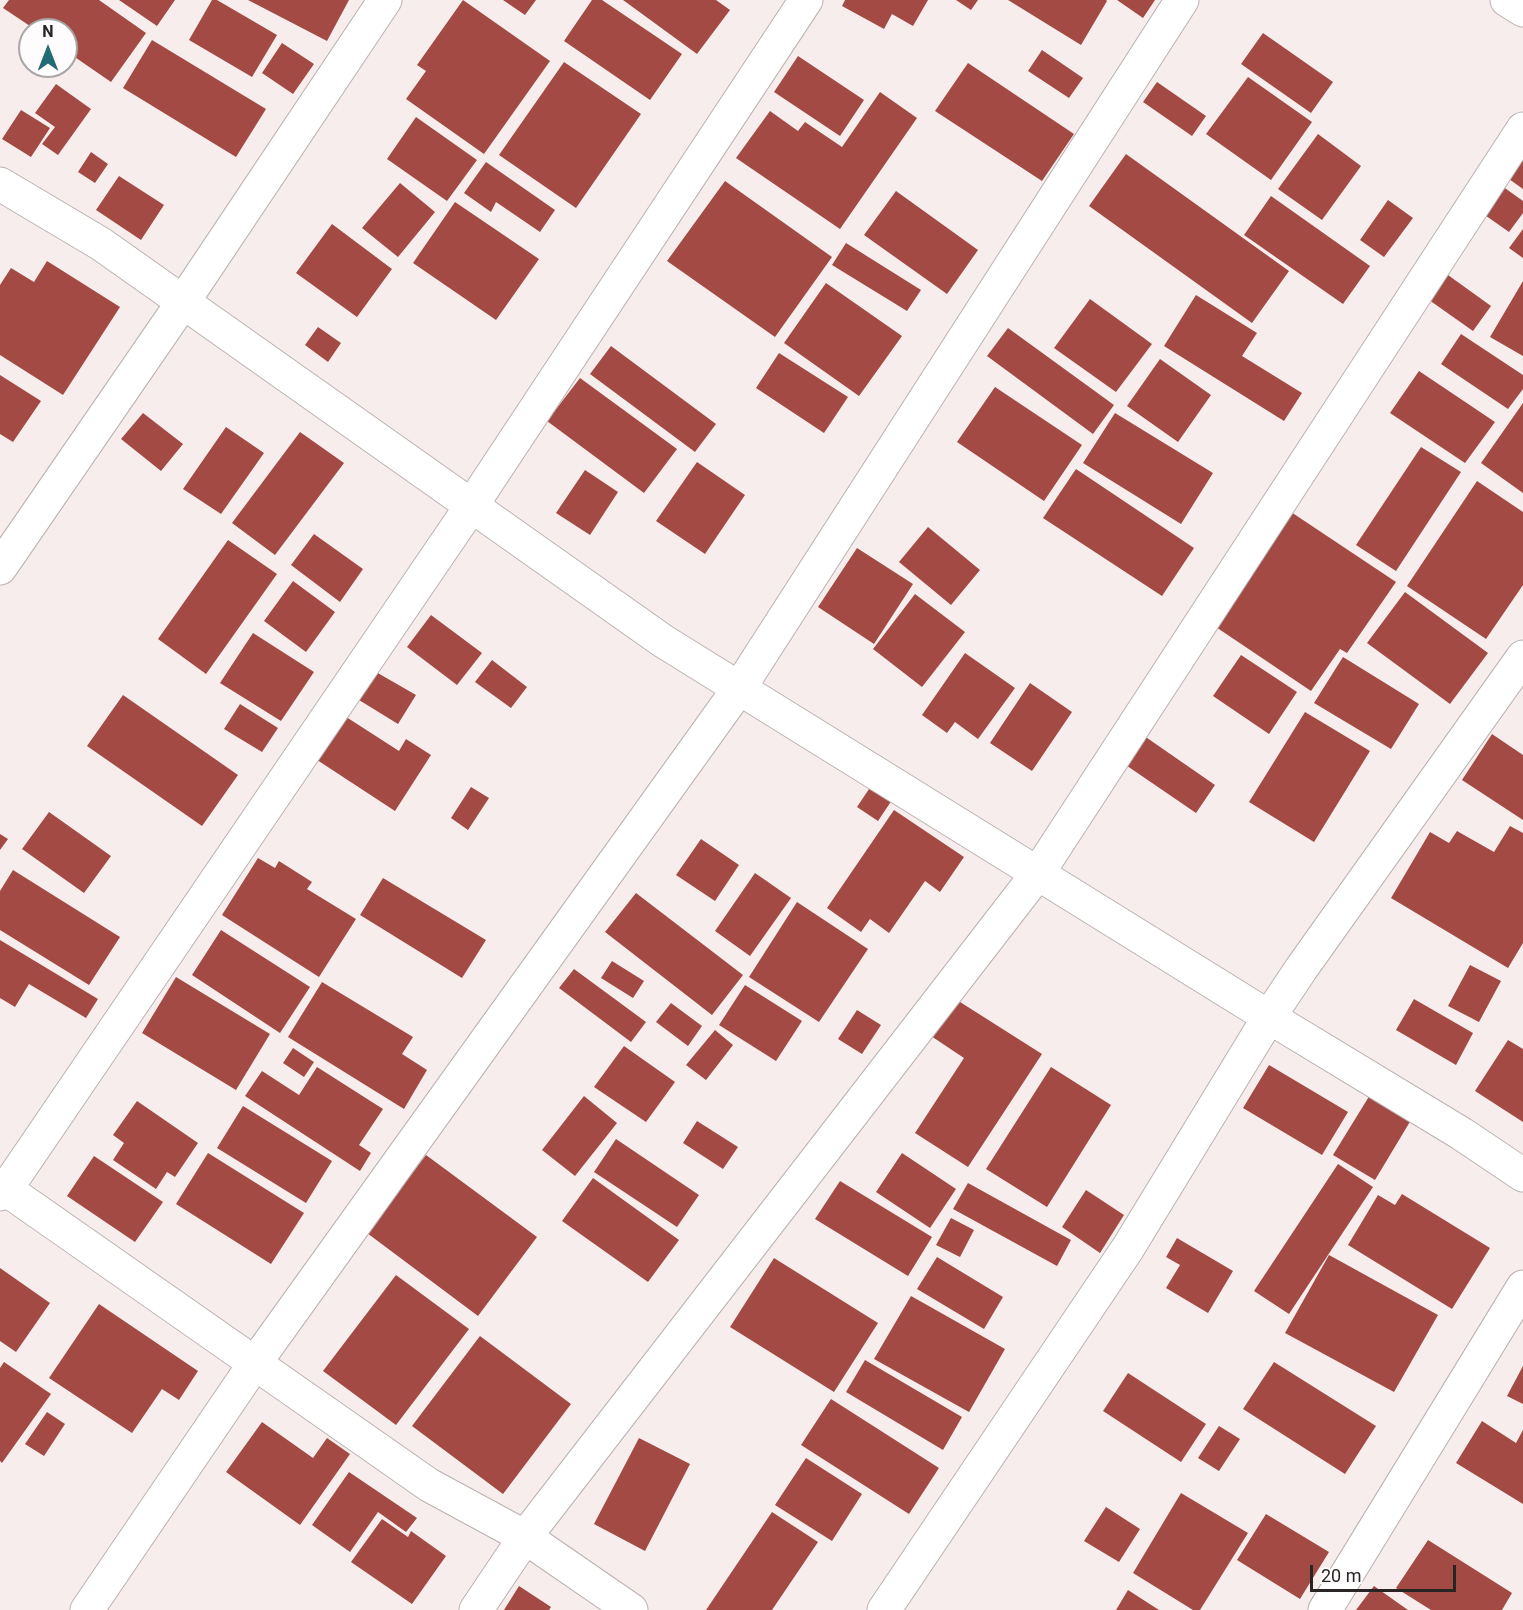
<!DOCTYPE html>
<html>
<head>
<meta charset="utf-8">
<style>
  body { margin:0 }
  #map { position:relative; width:1523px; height:1610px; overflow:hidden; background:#f6edec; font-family:Roboto,sans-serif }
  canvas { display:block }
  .north { position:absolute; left:18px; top:18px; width:60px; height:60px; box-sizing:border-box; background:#fefcfc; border:2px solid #a8a6a6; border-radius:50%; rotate:0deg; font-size:16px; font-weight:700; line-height:24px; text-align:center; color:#282524 }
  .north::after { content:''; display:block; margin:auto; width:21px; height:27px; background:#216b74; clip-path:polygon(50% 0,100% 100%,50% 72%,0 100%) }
  .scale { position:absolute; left:1310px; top:1565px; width:146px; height:27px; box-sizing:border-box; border:3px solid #282524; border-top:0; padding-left:8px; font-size:18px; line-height:21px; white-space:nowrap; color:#282524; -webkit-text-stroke:4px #fefcfc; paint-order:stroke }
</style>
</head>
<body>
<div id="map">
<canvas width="1523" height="1610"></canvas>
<div class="north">N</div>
<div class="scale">20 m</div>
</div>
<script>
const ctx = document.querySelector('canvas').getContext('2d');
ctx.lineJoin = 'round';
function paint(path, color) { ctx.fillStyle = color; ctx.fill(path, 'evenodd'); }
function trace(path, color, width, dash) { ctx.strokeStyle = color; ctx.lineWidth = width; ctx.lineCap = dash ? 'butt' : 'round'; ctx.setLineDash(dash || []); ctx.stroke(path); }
paint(new Path2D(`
  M9 0H99L146 33 111 82 66 51V30H36L3 8Z
  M119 0H175L157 26Z
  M212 0H217L277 35 252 77 189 40Z
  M248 0H349L327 41Z
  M463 0 550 61 484 154 406 99 426 71 417 65Z
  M503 0H536L525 15Z
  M592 0H602L682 54 650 100 564 41Z
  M623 0H716L730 10 697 54Z
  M845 0H928L913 26 892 14 884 29 842 6Z
  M956 0H978L971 10Z
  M1008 0H1106L1107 1 1081 45Z
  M1117 0H1155L1143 18Z
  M1263 33 1333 82 1311 113 1241 64Z
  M152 40 266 109 236 157 123 88Z
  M282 43 314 64 293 94 262 73Z
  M1042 50 1083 78 1069 98 1028 71Z
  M798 56 864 100 840 136 774 92Z
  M564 62 641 114 576 208 499 155Z
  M968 63 1074 134 1042 181 935 111Z
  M1248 77 1312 122 1271 180 1206 134Z
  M1157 82 1206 116 1192 136 1143 102Z
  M56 84 91 109 58 155 42 144 55 127 35 113Z
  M880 92 917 118 840 229 736 158 770 111 798 131 805 122 842 147Z
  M21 110 50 128 31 157 2 139Z
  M416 117 477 160 447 201 387 159Z
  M1318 134 1361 166 1322 220 1278 189Z
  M91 152 108 164 95 183 78 172Z
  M1126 154 1289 271 1252 323 1089 206Z
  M1523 160V189L1509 179Z
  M486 162 555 210 540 232 496 202 491 212 464 193Z
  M119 176 164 205 141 240 96 210Z
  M725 181 832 257 775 337 667 261Z
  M400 183 435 212 398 257 362 228Z
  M1502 186 1523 201V213L1509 232 1482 213Z
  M896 191 978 250 947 294 864 235Z
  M1271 196 1370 266 1343 304 1244 235Z
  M1388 200 1413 218 1384 257 1360 240Z
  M455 202 539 259 496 320 413 263Z
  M332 224 392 269 357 317 296 273Z
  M1523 229V258L1509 248Z
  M846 243 921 290 907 311 832 265Z
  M47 261 120 307 63 395 0 355V285L11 268 34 282Z
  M1441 270 1491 306 1473 331 1422 295Z
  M1523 281V356L1490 337Z
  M826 283 902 336 859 396 784 343Z
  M1196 295 1257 333 1242 356 1302 393 1284 421 1164 346Z
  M1090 299 1152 344 1116 392 1054 348Z
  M318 327 341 343 328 362 305 345Z
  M1008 328 1114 405 1093 434 987 356Z
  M1461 334 1523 375V389L1508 409 1441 364Z
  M611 346 716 424 695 452 590 374Z
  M779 353 848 397 824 433 756 388Z
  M1160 359 1211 395 1178 442 1127 406Z
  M1419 371 1495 422 1465 463 1390 413Z
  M0 375 41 401 13 442 0 434Z
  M580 378 677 449 644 493 547 421Z
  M995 387 1082 445 1044 501 957 442Z
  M1523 403V493L1481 463Z
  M143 413 183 444 161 471 121 439Z
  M1115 413 1213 473 1181 524 1083 463Z
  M226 427 264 453 221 514 183 489Z
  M300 432 344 463 275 555 232 523Z
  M1421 447 1461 472 1396 571 1356 545Z
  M697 462 745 495 705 554 656 521Z
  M1076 469 1194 548 1162 596 1043 518Z
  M585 470 618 492 590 535 556 513Z
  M1477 481 1523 512V585L1486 639 1407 586Z
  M1285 508 1396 582 1347 653 1340 649 1311 691 1207 621Z
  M928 527 980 570 951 605 899 562Z
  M314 534 363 569 340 602 291 565Z
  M228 540 277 574 206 674 158 639Z
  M857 548 913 584 874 644 818 607Z
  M293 581 335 612 306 652 264 621Z
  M1405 592 1488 653 1450 704 1367 643Z
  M915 594 965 632 922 687 873 649Z
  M431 615 482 653 457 685 407 647Z
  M253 633 314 672 281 721 220 683Z
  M965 653 1015 688 978 739 955 722 947 733 922 715Z
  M1241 655 1297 692 1269 734 1213 696Z
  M1343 657 1419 704 1391 749 1314 703Z
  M492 660 527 687 511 708 475 682Z
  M376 672 416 695 398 724 359 700Z
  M1030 683 1072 712 1032 771 990 743Z
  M123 695 238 775 202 826 87 746Z
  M240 704 278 728 262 752 224 729Z
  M1305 712 1370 751 1314 842 1249 802Z
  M340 713 399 751 406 739 431 755 395 811 311 756Z
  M1137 731 1215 785 1196 813 1117 759Z
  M1492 734 1523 755V820L1462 780Z
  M871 786 892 800 878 821 857 807Z
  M471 787 489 798 468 830 451 818Z
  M894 810 964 857 940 892 925 881 889 933 870 919 861 932 827 908Z
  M49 812 111 856 84 893 22 849Z
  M1510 826 1523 833V943L1508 968 1391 898 1430 832 1449 843 1457 831 1494 852Z
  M0 834 8 839 0 850Z
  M701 839 739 865 715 901 676 875Z
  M258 858 275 868 279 861 312 882 307 889 356 919 319 977 222 915Z
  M13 870 120 937 89 985 0 930V891Z
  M755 873 791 898 750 956 715 931Z
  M383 878 486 940 462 978 360 915Z
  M636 893 743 975 712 1015 605 932Z
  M797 902 868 949 819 1022 749 977Z
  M221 930 310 987 280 1033 192 975Z
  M0 940 98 999 86 1018 29 984 15 1007 0 998Z
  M612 961 644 981 633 998 601 978Z
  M1470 965 1501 981 1479 1022 1448 1006Z
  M574 969 646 1022 631 1042 559 988Z
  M176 977 270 1034 236 1090 142 1033Z
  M322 982 413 1037 402 1054 427 1070 404 1109 288 1037Z
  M745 985 802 1021 776 1061 719 1025Z
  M949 995 1042 1054 968 1167 915 1133 964 1058 925 1032Z
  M1414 999 1473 1033 1456 1065 1396 1030Z
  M671 1003 702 1026 688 1046 656 1022Z
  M857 1010 881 1025 862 1054 838 1039Z
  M715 1030 733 1045 706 1080 686 1065Z
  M1508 1040 1523 1049V1122L1475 1091Z
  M624 1046 675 1082 646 1122 594 1087Z
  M293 1048 314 1062 304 1077 283 1063Z
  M1269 1065 1348 1112 1322 1155 1243 1108Z
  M317 1067 383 1109 359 1145 371 1153 360 1171 245 1096 262 1071 299 1095Z
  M1051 1067 1111 1105 1047 1207 986 1169Z
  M1373 1090 1414 1115 1375 1180 1333 1155Z
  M584 1096 617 1123 575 1176 542 1150Z
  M137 1101 198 1143 175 1177 167 1172 156 1189 113 1160 124 1143 113 1135Z
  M243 1106 332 1161 306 1203 217 1148Z
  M697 1121 738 1147 723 1169 683 1143Z
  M616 1139 699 1195 677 1227 594 1172Z
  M208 1153 304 1213 271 1264 176 1204Z
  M902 1153 956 1189 930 1228 876 1192Z
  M426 1155 537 1237 478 1316 367 1233Z
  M94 1156 163 1202 135 1242 67 1196Z
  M1338 1164 1373 1187 1289 1314 1254 1291Z
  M593 1178 679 1240 648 1282 562 1221Z
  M840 1181 932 1237 908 1276 815 1219Z
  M968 1183 1071 1240 1057 1266 953 1209Z
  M1086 1190 1124 1215 1100 1253 1062 1227Z
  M1402 1194 1490 1248 1452 1309 1348 1245 1378 1195 1395 1205Z
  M951 1218 974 1230 960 1257 936 1245Z
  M1177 1238 1233 1271 1208 1313 1166 1288 1180 1265 1166 1257Z
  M1329 1255 1438 1315 1394 1392 1285 1333Z
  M937 1257 1003 1297 984 1329 917 1289Z
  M774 1258 878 1323 834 1392 730 1327Z
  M0 1268 50 1303 16 1352 0 1341Z
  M396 1275 469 1329 396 1425 323 1371Z
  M911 1296 1005 1349 969 1412 874 1359Z
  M99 1304 198 1371 179 1400 162 1389 132 1433 49 1378Z
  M480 1336 571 1404 503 1494 412 1426Z
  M865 1360 962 1417 943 1450 846 1392Z
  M4 1362 51 1394 2 1463 0 1461V1368Z
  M1274 1362 1376 1426 1345 1474 1243 1409Z
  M1523 1366V1404L1507 1396Z
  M1128 1373 1206 1424 1181 1462 1103 1411Z
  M831 1399 939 1468 909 1514 801 1445Z
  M47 1412 65 1424 44 1456 25 1444Z
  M1482 1421 1516 1443 1523 1430V1504L1456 1463Z
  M262 1422 313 1458 327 1438 350 1454 300 1525 226 1472Z
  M1219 1426 1240 1439 1219 1471 1198 1458Z
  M639 1438 690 1464 645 1551 594 1524Z
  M806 1458 862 1494 832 1541 775 1505Z
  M349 1472 417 1518 406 1532 378 1512 350 1552 312 1525Z
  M1181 1493 1248 1533 1200 1610H1193L1133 1573Z
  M1106 1507 1140 1529 1119 1562 1084 1541Z
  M772 1512 818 1542 772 1610H706Z
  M1266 1514 1329 1552 1300 1599 1237 1560Z
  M382 1519 408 1537 411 1531 446 1556 412 1604 351 1562Z
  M1428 1540 1512 1593 1502 1610H1431L1396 1588Z
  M519 1586 551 1607 549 1610H504Z
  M1374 1586 1408 1610H1356Z
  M1128 1590 1159 1610H1116Z`), '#a34a44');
const street = new Path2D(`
  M1507 0 1523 10
  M0 184 101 244 663 641 1269 1017 1462 1134 1523 1175
  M0 568 183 302 385 0
  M0 1185 429 1485 525 1537 631 1610
  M0 1194 6 1189 472 505 806 0
  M87 1610 255 1363 740 687 1182 0
  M476 1610 525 1537 1038 873 1523 129
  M884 1610 1128 1248 1269 1017 1301 969 1523 657
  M1325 1610 1523 1287`);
trace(street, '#bab2b0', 35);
trace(street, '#fff', 33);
</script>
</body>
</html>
